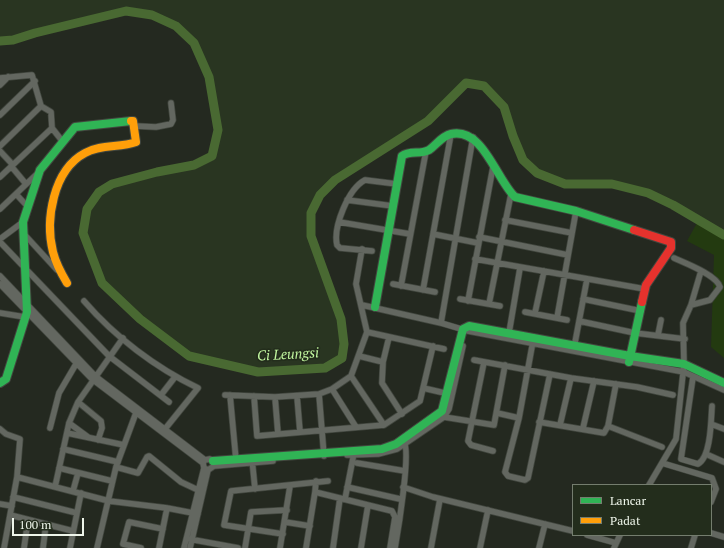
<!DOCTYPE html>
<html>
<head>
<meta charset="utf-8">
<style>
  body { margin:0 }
  #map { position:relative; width:724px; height:548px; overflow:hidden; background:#242920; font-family:"PT Serif",serif }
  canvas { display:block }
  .legend { position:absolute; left:572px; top:484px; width:140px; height:52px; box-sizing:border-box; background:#232d1c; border:1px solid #747d6e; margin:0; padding:5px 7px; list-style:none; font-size:12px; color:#eef5ea }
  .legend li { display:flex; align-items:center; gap:8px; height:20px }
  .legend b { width:20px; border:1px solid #747d6e }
  .scale { position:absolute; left:12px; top:518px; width:72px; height:18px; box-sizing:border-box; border:2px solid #eef5ea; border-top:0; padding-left:5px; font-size:12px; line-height:14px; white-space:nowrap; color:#eef5ea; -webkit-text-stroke:3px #232d1c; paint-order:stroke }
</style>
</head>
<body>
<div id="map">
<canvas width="724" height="548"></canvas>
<ul class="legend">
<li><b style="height:5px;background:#30b455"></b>Lancar</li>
<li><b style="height:5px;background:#ff9f0a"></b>Padat</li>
</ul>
<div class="scale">100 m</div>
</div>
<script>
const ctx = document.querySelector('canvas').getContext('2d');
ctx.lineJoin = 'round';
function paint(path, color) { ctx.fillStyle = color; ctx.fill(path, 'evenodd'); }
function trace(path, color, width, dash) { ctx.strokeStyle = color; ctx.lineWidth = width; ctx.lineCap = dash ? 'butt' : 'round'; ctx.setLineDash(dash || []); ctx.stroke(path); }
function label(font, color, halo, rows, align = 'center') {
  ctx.font = font + ' "PT Serif",serif'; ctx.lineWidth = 3.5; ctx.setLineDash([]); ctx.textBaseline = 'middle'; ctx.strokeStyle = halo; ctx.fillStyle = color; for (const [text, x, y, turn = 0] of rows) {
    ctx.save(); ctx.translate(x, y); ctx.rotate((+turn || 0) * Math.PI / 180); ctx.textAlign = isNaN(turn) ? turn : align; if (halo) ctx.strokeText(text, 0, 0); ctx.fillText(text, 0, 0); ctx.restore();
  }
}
paint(new Path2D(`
  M0 0H724V235L673 205 648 193 612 184H565L537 173 523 160 513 135 504 107 484 86 466 84 428 121 335 180 320 195 311 213V236L340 317 344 344 342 358 325 368 258 372 189 356 141 320 102 283 83 233 87 209 99 192 112 184 157 172 194 165 212 156 218 130 209 78 194 43 176 26 152 15 126 11 13 40 0 41Z`), '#293521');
paint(new Path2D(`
  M698 221 724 235V358L711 347 714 255 687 241Z`), '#233a10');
trace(new Path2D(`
  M0 41 13 40 35 33 126 11 152 15 176 26 194 43 209 77 218 130 212 156 194 165 157 172 112 184 99 192 87 209 83 233 102 283 140 319 189 356 258 372 325 368 342 358 344 344 341 319 311 236V213L320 195 335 180 428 121 466 83 484 86 504 107 513 136 523 160 537 173 565 184H612L648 193 673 205 724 235`), '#496932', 9);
const street = new Path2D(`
  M0 78 32 75 41 106 51 112 52 128 63 142
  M0 85 8 77
  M0 115 35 81
  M135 126 156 127 171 124 173 120 171 103
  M0 146 41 106
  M0 151 13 165
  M11 166 26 184
  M0 177 52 128
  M16 194 28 207
  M347 200 393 206
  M0 209 39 172
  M505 220 572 233
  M339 222 410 234
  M24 234 57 270
  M433 234 478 243
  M479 237 568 255
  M0 239 23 222
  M0 242 109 356 169 402
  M372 251 340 248 337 245C333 227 348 189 365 180L397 184
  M475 259 645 289
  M0 276 95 376 205 460
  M0 284 92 379 203 463
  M393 284 435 292
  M401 286 426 151
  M423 290 451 134
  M460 299 500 306
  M583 299 641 311
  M84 301C115 337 156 368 198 388L165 429
  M468 301 493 167
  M489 304 511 194
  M362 305 441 323 468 331 684 372 724 390
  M691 305 701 271
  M525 312 567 320
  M0 313 25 317
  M535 313 544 271
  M557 318 576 211
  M579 321 635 333 685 339
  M441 323 473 137
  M367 332 444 349
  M509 333 520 268
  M658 335 661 320
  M389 337 383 362 382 383 402 414
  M533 341 519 418 505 472 508 476 525 480 528 478 550 374
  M574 348 587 279
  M359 356 383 362
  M474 360 571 378 637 387 673 395
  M484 362 468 441 471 445 493 451
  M351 376 384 425
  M693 377 681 459 698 464C711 457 711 420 712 406
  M423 388 449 394
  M332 389 356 427
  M319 394 324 456
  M161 395 175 377
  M225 395 275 397 319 394 332 389 351 376 367 332 356 284 362 249
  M230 395 236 460
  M254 396 257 436 384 425 420 401 433 346
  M297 396 300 432
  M275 397 278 434
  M78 402 101 421 102 428 98 440
  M497 413 519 418
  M444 417 494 425 505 365
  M539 422 604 433 608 426 616 384
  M69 423 88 437
  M711 424 724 429
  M560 425 571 378
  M608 426 662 447
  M50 428 59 393 76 364
  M583 428 594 381
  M0 429 6 434 20 439 17 477 4 548
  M67 433 124 445
  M63 449 118 462
  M706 454 724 462
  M347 455 378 454 397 449 444 417 449 409 463 346
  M252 459 255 489
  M357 463 405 471
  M662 463 712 478 716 489 711 502
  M214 466 213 461 210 459 205 460 203 463 204 468 208 470 214 466 273 461
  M116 467 138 473 147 457 149 456 181 482 198 490
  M59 468 112 481
  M17 477 109 501 167 508 198 514
  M316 481 315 492 392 511 395 517 390 548
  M649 485 676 439 684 364 683 323 691 305 710 300 720 287C717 275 685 263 674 258
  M55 487 69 423 78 402 123 338
  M347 487 400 499
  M403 487 433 497 573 531
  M73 491 78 473
  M13 497 77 513
  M345 499 354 453
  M0 504 12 506
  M10 515 73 531
  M285 522 310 526
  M711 533 724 537
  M283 534 224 525 231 491 328 481
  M587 535 616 543
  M189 539 238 548
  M24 548 28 520
  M43 548 46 524
  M70 548 81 493
  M97 548 116 467 137 410
  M141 548 123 544 129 522 163 529
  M159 548 167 508
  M184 548 204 468
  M190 548 208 470
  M245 548 251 512 287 510
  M280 548 290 486
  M306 548 315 492
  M333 548 340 498
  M361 548 368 505
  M395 548C398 531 411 452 404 442
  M431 548 440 499
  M480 548 488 510
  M539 548 545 524
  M614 548 620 535
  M691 548 695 535`);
const fast = new Path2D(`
  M375 307 402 156C410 150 420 155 429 150 436 145 442 136 451 134 483 127 496 179 515 197L576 211 634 230
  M629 362 642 302
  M0 383 6 379 27 312 23 222 40 170 75 127 131 121
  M213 461 382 449 396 444 442 411 463 329 469 326 630 356 684 364 724 383`);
const slow = new Path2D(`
  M67 283C61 273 56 264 53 252 45 220 53 170 85 153 101 144 120 148 136 142L133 121H131`);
const jam = new Path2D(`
  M634 230 671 242V248L646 285 642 302`);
trace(street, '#42473f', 7);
trace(fast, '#42473f', 10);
trace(slow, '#42473f', 10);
trace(jam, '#42473f', 10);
trace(street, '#636760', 5.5);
trace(fast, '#30b455', 8);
trace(slow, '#ff9f0a', 8);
trace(jam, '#e5322d', 8);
label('italic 14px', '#c0f59e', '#232d1c', [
  ["Ci Leungsi",288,355,-3]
]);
</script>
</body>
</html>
